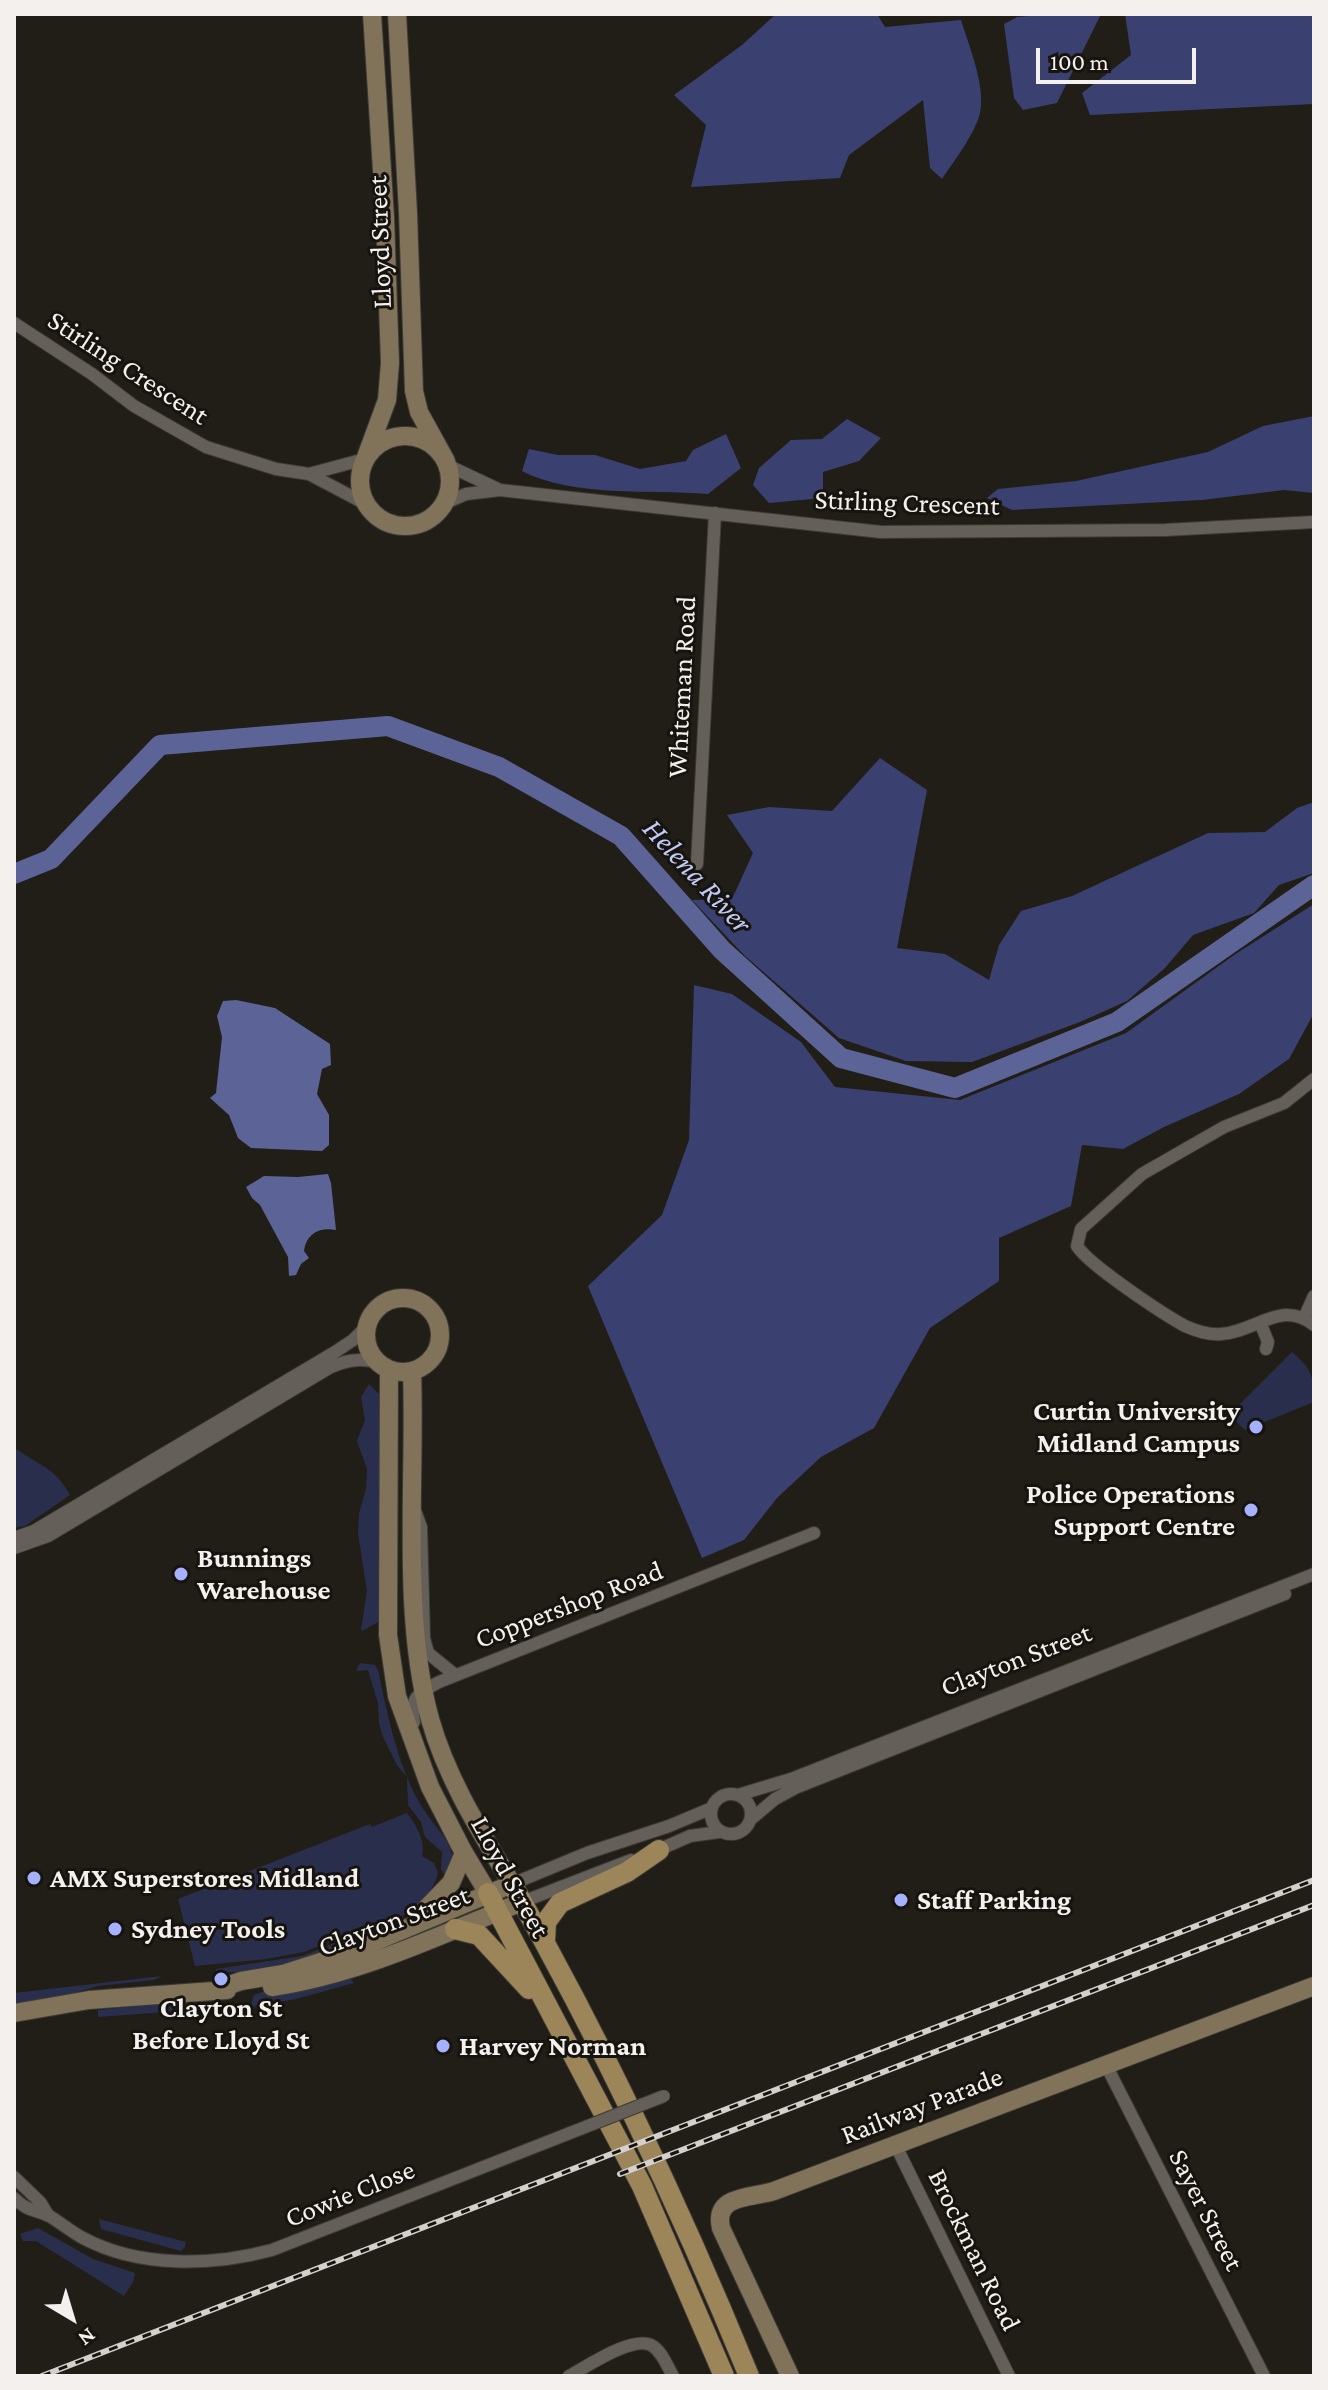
<!DOCTYPE html>
<html>
<head>
<meta charset="utf-8">
<style>
  body { margin:0 }
  #map { position:relative; width:1328px; height:2390px; overflow:hidden; background:#211e18; font-family:"Crimson Pro",serif }
  canvas { display:block }
  .frame { position:absolute; inset:0; border:16px solid #f3f0ed; pointer-events:none }
  .north { position:absolute; left:32px; top:2278px; width:80px; height:80px; -webkit-text-stroke:6px #17140f; paint-order:stroke; rotate:142deg; font-size:22px; font-weight:700; line-height:32px; text-align:center; color:#f3f0ed }
  .north::after { content:''; display:block; margin:auto; width:28px; height:36px; background:#f3f0ed; clip-path:polygon(50% 0,100% 100%,50% 72%,0 100%) }
  .scale { position:absolute; left:1036px; top:48px; width:160px; height:36px; box-sizing:border-box; border:4px solid #f3f0ed; border-top:0; padding-left:10px; font-size:24px; line-height:28px; white-space:nowrap; color:#f3f0ed; -webkit-text-stroke:6px #17140f; paint-order:stroke }
</style>
</head>
<body>
<div id="map">
<canvas width="1328" height="2390"></canvas>
<div class="frame"></div>
<div class="north">N</div>
<div class="scale">100 m</div>
</div>
<script>
const ctx = document.querySelector('canvas').getContext('2d');
ctx.lineJoin = 'round';
function paint(path, color) { ctx.fillStyle = color; ctx.fill(path, 'evenodd'); }
function trace(path, color, width, dash) { ctx.strokeStyle = color; ctx.lineWidth = width; ctx.lineCap = dash ? 'butt' : 'round'; ctx.setLineDash(dash || []); ctx.stroke(path); }
function label(font, color, halo, rows, align = 'center') {
  ctx.font = font + ' "Crimson Pro",serif'; ctx.lineWidth = 6; ctx.setLineDash([]); ctx.textBaseline = 'middle'; ctx.strokeStyle = halo; ctx.fillStyle = color; for (const [text, x, y, turn = 0] of rows) {
    ctx.save(); ctx.translate(x, y); ctx.rotate((+turn || 0) * Math.PI / 180); ctx.textAlign = isNaN(turn) ? turn : align; if (halo) ctx.strokeText(text, 0, 0); ctx.fillText(text, 0, 0); ctx.restore();
  }
}
paint(new Path2D(`
  M1292 1352C1312 1369 1314 1377 1314 1402L1245 1430 1229 1415Z
  M369 1384 379 1394 380 1614 378 1622 364 1630H361L367 1591 358 1534 359 1513 366 1489 367 1469 357 1441 365 1420 361 1397Z
  M14 1440 15 1448C38 1465 56 1468 70 1495L25 1526 14 1528Z
  M360 1663 375 1665 378 1670C388 1716 398 1770 424 1810 438 1832 460 1847 451 1875L443 1873 441 1869 442 1852 425 1837 421 1822 408 1805 407 1777 397 1765 383 1737 379 1723 378 1703 368 1670 356 1671Z
  M407 1813C416 1825 426 1841 422 1856L434 1863 438 1873C433 1895 407 1921 385 1920L304 1952 266 1959 195 1966 178 1899 370 1824 372 1827Z
  M394 1924 310 1959 247 1975 243 1971 215 1974 216 1969 302 1956 380 1925Z
  M162 1976 154 1980 98 1986 74 1993 14 2004V1993Z
  M351 1979 354 1983 296 1999 252 2007 251 2004 254 1995 262 1992Z
  M208 2000 204 2009 98 2017V2010Z
  M99 2219 186 2242 185 2247 181 2251 101 2229Z
  M38 2228 93 2259 135 2273 133 2282 124 2296 36 2241H23L20 2234Z`), '#2a2e4d');
paint(new Path2D(`
  M776 14H877L885 27 961 20C969 46 986 87 980 113 975 134 954 161 942 179L930 168 923 100 849 155 840 178 691 187 706 125 674 95 742 45Z
  M1055 14H1101L1057 103 1023 110 1014 98 1004 24 1017 17Z
  M1125 14H1314V104L1090 115 1082 93 1131 55Z
  M1314 416V493L1284 490 1202 500 1012 510 987 498 998 489 1076 481 1208 452 1263 426Z
  M847 419 881 438 859 461 823 472V498L769 503 753 485 759 468 791 440 822 439Z
  M726 434 741 468 708 494C649 489 575 498 522 471L529 449 558 455H595L640 469 686 461 693 450Z
  M880 758 927 790 897 948 945 954 989 980 999 945 1021 911 1072 896 1208 833 1265 832 1297 808 1314 802V873L1279 885 1254 913 1193 935 1165 968 1127 1001 1080 1022 972 1062 906 1061 839 1038 744 955 692 900 732 899 753 853 727 815 769 807 832 811Z
  M1314 904V1013L1289 1059 1239 1094 1164 1127 1123 1149 1082 1145 1071 1206 999 1238V1281L930 1328 874 1428 821 1457 777 1498 744 1540 702 1558 588 1286 662 1215 689 1140 694 985 732 994 801 1042 835 1087 960 1100 1126 1033 1234 955Z`), '#3a4070');
paint(new Path2D(`
  M236 1000 275 1008 330 1044 331 1065 322 1069 317 1094 329 1115V1145L322 1151 251 1148 238 1138 229 1115 210 1098 216 1093 222 1037 217 1016 223 1001Z
  M328 1174 331 1183 336 1230C319 1227 306 1234 304 1251L309 1258 301 1264 296 1275 289 1276 288 1257 260 1205 252 1198 246 1187 264 1176 298 1177Z`), '#5c6497');
trace(new Path2D(`
  M14 874 51 859 160 745 388 726 499 767 621 836 722 950 841 1058 955 1088 1117 1022 1314 885`), '#5c6497', 20);
const street = new Path2D(`
  M14 323 92 374 134 406 206 447 276 469 309 474 364 503
  M447 465 500 490
  M309 474 365 459
  M443 504 466 494 500 490 881 532 1165 530 1314 522
  M697 864 715 513
  M1314 1079 1284 1103 1224 1127 1142 1174 1081 1229 1077 1246C1089 1265 1163 1314 1185 1326 1196 1331 1210 1335 1221 1334 1256 1332 1280 1299 1314 1325
  M1304 1318 1314 1296
  M1260 1322 1268 1342 1266 1349
  M416 1513 421 1527 424 1638 428 1653 455 1675
  M14 1538 34 1531 335 1352 353 1340 367 1326
  M14 1548 48 1536 329 1368C346 1360 359 1358 377 1362
  M414 1722C409 1697 419 1693 439 1682L814 1533
  M711 1814a20 20 0 1 1 40 0a20 20 0 1 1-40 0Z
  M738 1795 791 1779 1314 1574
  M750 1820 775 1799 795 1788 1285 1594
  M656 1851 690 1836 719 1832
  M512 1884 587 1853 669 1826 712 1808
  M522 1902 631 1860
  M1106 2065 1264 2376
  M896 2146 1009 2376
  M14 2177 40 2202 48 2215
  M14 2198C31 2214 35 2208 51 2217 62 2224 72 2232 83 2238 139 2268 212 2266 272 2250L570 2133
  M569 2376C588 2366 631 2336 651 2345 662 2351 667 2366 673 2376`);
const secondary = new Path2D(`
  M397 14 408 213 414 391 419 412 446 461
  M360 481a45 45 0 1 1 90 0a45 45 0 1 1-90 0Z
  M366 457 387 400 390 363 385 217 372 14
  M366 1335a37 37 0 1 1 74 0a37 37 0 1 1-74 0Z
  M389 1370 388 1635 397 1696 430 1787 464 1853 488 1893
  M416 1919 451 1883 464 1853
  M272 1987C360 1974 440 1935 522 1902
  M218 1989 241 1981 283 1974 348 1953 512 1884C480 1831 447 1779 430 1719 401 1614 416 1481 412 1371
  M14 2013 89 2000 227 1990
  M790 2376 721 2228C713 2194 753 2198 774 2191L1314 1986`);
const primary = new Path2D(`
  M512 1884C602 2042 680 2207 749 2376
  M488 1893 642 2186 724 2376
  M455 1929 479 1935 529 1989
  M545 1942 546 1922 560 1903 627 1872 659 1850`);
trace(street, '#3d3b37', 14);
trace(secondary, '#3d3b37', 20);
trace(primary, '#3d3b37', 22);
trace(street, '#646059', 12);
trace(secondary, '#807359', 18);
trace(primary, '#9d855a', 20);
const rail = new Path2D(`
  M620 2174 1314 1905
  M42 2376 1314 1880`);
trace(rail, '#d3d0cd', 6);
trace(rail, '#17140f', 3, [9]);
const streetBridge = new Path2D(`
  M570 2133 664 2096`);
trace(streetBridge, '#3d3b37', 14, []);
trace(streetBridge, '#646059', 12);
for (const [x, y, r, color] of [
  [1256,1427,8,"#a5b1fc"],
  [1251,1510,8,"#a5b1fc"],
  [181,1574,8,"#a5b1fc"],
  [34,1878,8,"#a5b1fc"],
  [901,1900,8,"#a5b1fc"],
  [115,1929,8,"#a5b1fc"],
  [221,1979,8,"#a5b1fc"],
  [443,2046,8,"#a5b1fc"]
]) { const dot = new Path2D(); dot.arc(x, y, r, 0, 2 * Math.PI); ctx.fillStyle = color; ctx.fill(dot); trace(dot, '#17140f', 3); }
label('28px', '#f3f0ed', '#17140f', [
  ["Lloyd Street",380,242,-92],
  ["Stirling Crescent",128,368,33],
  ["Stirling Crescent",907,503,2],
  ["Whiteman Road",682,687,-87],
  ["Coppershop Road",569,1605,-21],
  ["Clayton Street",1016,1660,-21],
  ["Lloyd Street",510,1877,61],
  ["Clayton Street",394,1921,-20],
  ["Railway Parade",922,2106,-21],
  ["Cowie Close",350,2194,-22],
  ["Sayer Street",1206,2210,63],
  ["Brockman Road",974,2250,64]
]);
label('bold 28px', '#f3f0ed', '#17140f', [
  ["Curtin University",1240,1411,"right"],
  ["Midland Campus",1240,1443,"right"],
  ["Police Operations",1235,1494,"right"],
  ["Support Centre",1235,1526,"right"],
  ["Bunnings",197,1558],
  ["Warehouse",197,1590],
  ["AMX Superstores Midland",50,1878],
  ["Staff Parking",917,1900],
  ["Sydney Tools",131,1929],
  ["Clayton St",221,2008,"center"],
  ["Before Lloyd St",221,2040,"center"],
  ["Harvey Norman",459,2046]
], 'left');
label('italic 30px', '#c1caf9', '#17140f', [
  ["Helena River",697,876,47]
]);
</script>
</body>
</html>
